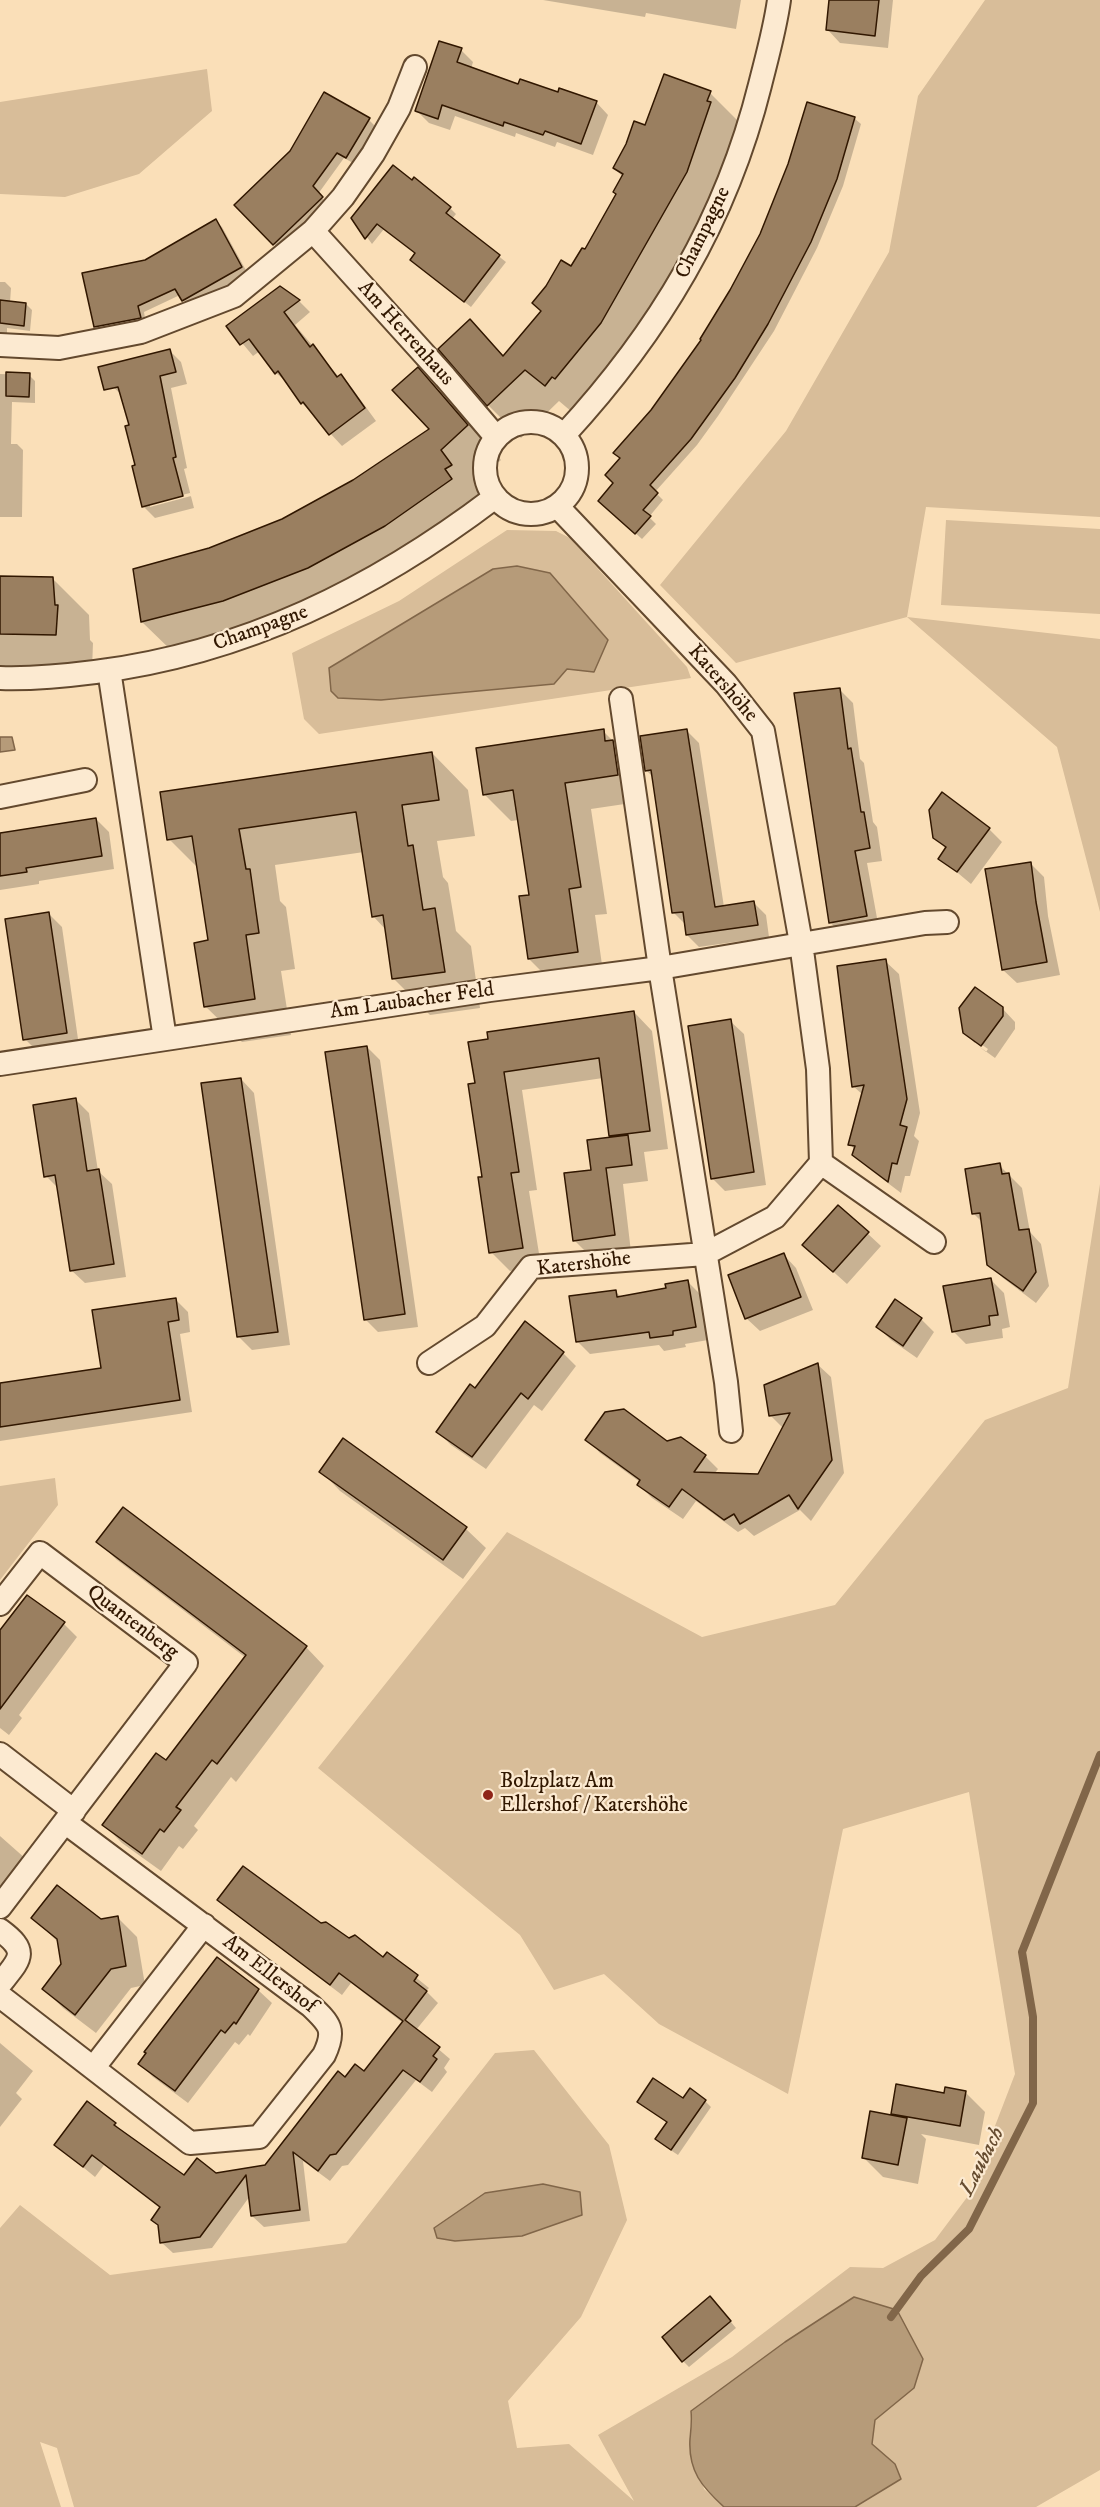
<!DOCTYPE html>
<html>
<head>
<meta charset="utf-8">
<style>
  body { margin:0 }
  canvas { display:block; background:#fadfb8 }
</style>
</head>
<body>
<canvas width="1100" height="2507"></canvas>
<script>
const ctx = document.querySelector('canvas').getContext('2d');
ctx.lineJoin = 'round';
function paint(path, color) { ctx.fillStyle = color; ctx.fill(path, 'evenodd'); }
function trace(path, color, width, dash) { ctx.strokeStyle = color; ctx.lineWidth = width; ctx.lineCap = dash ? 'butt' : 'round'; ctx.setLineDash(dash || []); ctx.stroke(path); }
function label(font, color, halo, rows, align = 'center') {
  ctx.font = font + ' "IM FELL DW Pica",serif'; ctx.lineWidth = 4.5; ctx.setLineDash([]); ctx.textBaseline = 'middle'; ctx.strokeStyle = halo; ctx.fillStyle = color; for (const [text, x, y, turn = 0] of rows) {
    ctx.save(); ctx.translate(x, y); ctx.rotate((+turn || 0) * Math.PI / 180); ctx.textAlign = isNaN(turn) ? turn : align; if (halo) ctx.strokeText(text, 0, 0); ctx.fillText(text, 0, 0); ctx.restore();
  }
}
paint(new Path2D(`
  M985 0H1100V517L926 507 907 617 1100 639V912L1057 747 907 617 736 663 660 585 786 431 889 252 918 96Z
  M207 69 212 111 139 174 65 197 0 194V102Z
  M946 520 1100 529V614L941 605Z
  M507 530 556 531 570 538 687 667 691 678 319 734 304 719 292 653 399 601Z
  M1100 1184V2470L1036 2507H855L901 2479 895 2464 872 2444 875 2420 914 2388 923 2359 897 2310 854 2297 785 2342 691 2411 690 2440 704 2489 724 2507H74L57 2448 40 2442 61 2507H0V2228L20 2205 110 2275 346 2243 495 2053 534 2050 609 2145 627 2220 581 2317 508 2401 517 2448 569 2444 634 2501 598 2435 732 2357 850 2267 883 2268 935 2240 968 2196 1015 2074 969 1792 843 1829 788 2094 659 2024 604 1974 554 1990 520 1935 318 1768 507 1532 702 1637 835 1605 985 1420 1068 1388Z
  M55 1478 58 1505 0 1580V1486Z`), '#d8bd99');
const water = new Path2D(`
  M517 566 550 573 608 640 594 672 567 669 554 684 381 700 338 698 331 691 329 668 493 569Z
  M0 737H12L15 750 0 752Z
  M543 2184 580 2192 582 2215 522 2236 455 2241 437 2238 434 2228 485 2193Z
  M854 2297 897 2310 923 2359 914 2388 875 2420 872 2444 895 2464 901 2479 855 2507H724C702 2487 688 2471 690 2439 691 2429 692 2421 691 2411L785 2342Z`);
paint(water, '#b69b79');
trace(water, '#816649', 1.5);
paint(new Path2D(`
  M543 0H741L736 29 646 13 645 17Z
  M831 0H893L888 48 840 43 827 29Z
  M461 50 473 62 471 69 519 86 596 102 608 115 593 155 557 142 555 147 516 133 515 137 455 116 450 130 429 123 417 111Z
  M710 93 743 126 720 205 579 418 559 401 521 438 488 405 440 349 470 321 504 356 542 311 585 251 617 195 623 177 614 168 646 127Z
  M854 118 861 124 843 186 817 248 774 331 718 416 697 445 655 492 663 500 649 517 656 524 642 539 606 507 621 459 652 411 703 341 749 258 790 165Z
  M369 120 375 126 353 163 344 158 318 194 328 204 280 250 236 205Z
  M450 208 456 214 452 219 506 262 471 307 418 266 416 254 384 229 372 244 353 218Z
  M216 221 222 227 248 274 189 306 180 295 144 312 146 324 102 333 95 327 145 261Z
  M0 282H5L11 288 10 303 26 304 32 310 30 331 7 328V337L0 338Z
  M299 301 310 312 295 325 339 377 340 376 352 388 376 421 342 446 302 403 289 384 276 373 260 351 253 356 228 326Z
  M169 350 181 362 187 384 171 388 187 468 184 469 194 508 155 518 143 506 131 426 123 396 113 387ZM190 493 191 496 150 507V503Z
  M418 369 451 403 501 460 474 484 485 499 419 559 176 655 142 622 135 570 209 550 283 520 354 481 431 429Z
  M0 374 29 375 35 381V403L12 402 11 444H17L23 450 22 517H0Z
  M0 578 53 579 89 615 90 640 93 643 92 670 0 669Z
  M840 690 853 703 860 759 864 763 873 822 877 827 882 861 867 863 879 929 843 936 830 922Z
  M603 731 630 758 645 801 591 809 607 914 595 915 604 979 556 986 529 959 531 896 519 820 511 821 484 794Z
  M687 731 699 743 724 907 754 903 766 915 769 937 699 947 687 935 686 925 673 912 653 777 646 770Z
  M432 753 468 790 475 836 437 841 443 877 448 883 456 931 471 946 480 1008 430 1015 394 979 386 930 373 916 364 852 275 865 280 901 286 907 295 969 281 971 291 1035 242 1042 205 1006 210 942 199 869 169 839Z
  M96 819 109 832 114 869 39 881V884L0 890V837Z
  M989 829 1002 842 971 884 940 858 946 849 934 837Z
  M1031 864 1044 877 1048 916 1060 975 1017 983 1003 970Z
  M49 914 62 927 79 1046 38 1052 25 1039Z
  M885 961 899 974 920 1113 914 1136 919 1141 910 1176H905L901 1193 868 1168 854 1155 855 1150 850 1144 863 1095 853 1086Z
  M1002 1008 1015 1022V1029L995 1058 977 1045 986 1052 988 1049 975 1040V1043L964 1033Z
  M634 1012 652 1031 668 1149 644 1152 648 1181 623 1184 631 1252 591 1257 574 1240 592 1171 613 1138 611 1136 603 1078 522 1090 537 1190 529 1191 541 1266 510 1271 491 1252 484 1178 470 1085Z
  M730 1021 744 1034 766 1185 725 1191 712 1178Z
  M367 1047 380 1060 418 1327 378 1332 365 1319Z
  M241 1079 254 1093 290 1345 252 1350 239 1337Z
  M76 1100 89 1113 98 1171 112 1184 126 1277 85 1283 71 1270 59 1189 46 1176Z
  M999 1165 1022 1188 1030 1232 1041 1244 1049 1286 1036 1303 1003 1278 989 1264 983 1223 974 1214Z
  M839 1207 881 1246 847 1284 818 1258Z
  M783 1254 796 1268 813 1310 760 1331 746 1318Z
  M991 1280 1004 1293 1010 1327 1002 1329 1003 1338 966 1344 953 1331Z
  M688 1282 701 1295 708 1340 685 1344 686 1347 664 1351 659 1345 590 1354 577 1341 616 1292 622 1298 668 1290Z
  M175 1299 188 1312 190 1332 180 1334 192 1412 0 1441V1384L102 1369Z
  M921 1319 934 1332 917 1358 891 1340 878 1327Z
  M563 1353 576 1366 542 1411 534 1405 486 1469 451 1445 438 1432 476 1390Z
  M817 1364 831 1377 844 1473 811 1521 800 1510 754 1536 745 1528 738 1532 696 1501 683 1519 652 1498 639 1485 640 1482 600 1453 587 1439 667 1442 705 1456 718 1469 714 1474 759 1476 784 1429 771 1416Z
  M321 1471 422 1495 466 1529 486 1548 463 1579 340 1491Z
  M98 1542 306 1647 324 1666 236 1782 231 1777 194 1826 198 1830 183 1849 179 1846 161 1871 122 1843 104 1825 166 1763 246 1658 117 1560Z
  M27 1597 64 1624 77 1637 19 1715 22 1718 9 1735 0 1728V1633Z
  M0 1836 26 1859 3 1889 0 1886Z
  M219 1900 320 1925 384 1959 387 1954 429 1988 426 1991 438 2003 416 2030 450 2059 444 2068 447 2072 432 2092 416 2080 348 2165 342 2166 330 2181 303 2161 310 2221 264 2227 252 2216 250 2196 212 2248 173 2253 161 2242 159 2226 153 2220 161 2209 104 2165 95 2177 56 2145 115 2124 125 2135 184 2177 266 2167 345 2079 365 2073 403 2023 351 1983 342 1995 231 1911Z
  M33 1918 101 1921 118 1918 137 1937 145 1985 131 1988 96 2033 63 2008 44 1989 63 1964 59 1943Z
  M258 1990 272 2003 250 2036 248 2034 239 2045 235 2042 188 2103 153 2077 140 2064Z
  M0 2043 33 2071 16 2093 22 2099 0 2127Z
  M965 2092 985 2112 979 2145 921 2134 926 2139 918 2184 883 2177 863 2157 897 2118 893 2113 945 2094Z
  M683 2100 705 2101 711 2107 678 2155 663 2145 668 2123 639 2101Z
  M716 2304 736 2328 689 2367 683 2361Z`), '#0003');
trace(new Path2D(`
  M891 2317 921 2276 969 2229 1033 2103V2017L1022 1952 1100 1755`), '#816649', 8);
const building = new Path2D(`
  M829 0H879L875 36 826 30Z
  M439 41 462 48 457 62 518 84 520 79 558 92 559 88 597 101 581 144 545 131 543 135 504 122 503 126 442 105 438 119 415 111Z
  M664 74 711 91 707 101 711 102 687 172 601 323 555 379 552 377 545 386 525 370 487 406 438 349 470 319 503 356 541 311 532 303 546 286 561 260 571 266 582 248 585 249 616 194 613 192 623 174 613 168 626 144 634 121 645 125Z
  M324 92 370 118 346 158 337 153 313 186 323 197 273 245 234 205 290 151Z
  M807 102 855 117 837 179 811 242 768 324 735 378 691 439 650 485 658 493 643 510 651 516 635 534 598 501 613 483 605 475 620 458 613 453 651 410 701 340 700 339 730 290 760 234 788 164Z
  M393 165 412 180 414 177 451 207 446 213 500 255 464 302 410 260 415 253 377 224 365 239 351 218Z
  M216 219 242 267 182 301 175 289 138 306 141 318 94 327 82 273 145 260Z
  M280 286 300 300 284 312 310 347 313 344 337 377 341 374 365 408 329 435 303 402 301 404 278 371 275 374 249 339 240 345 226 326Z
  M0 300 26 303 24 326 0 323Z
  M170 349 176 372 160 376 176 457 173 458 183 496 142 507 132 466 135 465 125 426 129 425 118 387 104 390 98 367Z
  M418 367 468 425 441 450 452 465 445 469 452 479 385 526 308 568 223 601 141 622 133 569 209 548 282 519 353 480 429 429 392 390Z
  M6 372 30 373 29 397 6 396Z
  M0 576 53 577 55 605H58L56 635 0 634Z
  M840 688 848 749 851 748 861 812H864L870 848 855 851 867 916 829 923 794 693Z
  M604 729 605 741 613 740 618 775 565 783 581 887 569 889 578 952 528 959 519 896 529 895 513 790 483 795 476 748Z
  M687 729 715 907 754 901 758 925 686 935 683 912 672 913 651 770 645 771 640 736Z
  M432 752 439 800 402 805 408 846 413 845 423 910 435 908 445 972 392 979 383 915 372 917 356 812 239 829 246 869H250L259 933 246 935 255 999 204 1007 194 943 208 940 192 836 167 840 160 792Z
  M942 792 990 828 957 872 938 859 946 847 933 838 929 810Z
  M96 818 102 856 26 868 27 872 0 876V833Z
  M1031 862 1036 902 1047 962 1002 970 985 869Z
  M49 912 67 1033 23 1040 5 919Z
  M886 959 907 1099 900 1125 907 1127 897 1164 892 1163 888 1182 852 1155 855 1146 848 1145 864 1085 852 1087 837 966Z
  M975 987 1003 1007V1016L981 1046 963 1033 959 1008Z
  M634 1011 650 1131 609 1136 599 1058 504 1072 519 1172 511 1173 523 1248 489 1253 478 1177H482L468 1084 475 1083 468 1042 488 1039 487 1032Z
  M731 1019 754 1172 711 1179 688 1026Z
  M367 1046 405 1314 364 1320 325 1052Z
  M241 1078 278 1332 237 1337 201 1083Z
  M76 1098 87 1171 99 1169 114 1264 70 1271 55 1175 44 1177 33 1105Z
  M628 1135 632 1165 606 1168 615 1235 573 1241 564 1173 591 1170 587 1140Z
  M1000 1163 1002 1174 1009 1173 1019 1230 1029 1229 1036 1272 1023 1291 987 1265 980 1213 972 1214 965 1169Z
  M838 1205 869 1232 833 1272 802 1245Z
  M784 1253 801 1297 745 1319 728 1275Z
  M991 1278 998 1315 989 1316 990 1325 952 1332 943 1286Z
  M688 1280 696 1327 673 1331V1335L650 1338 649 1332 576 1342 569 1296 616 1290 617 1297 666 1288 665 1284Z
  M176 1298 179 1320 168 1322 180 1400 0 1427V1383L101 1368 92 1310Z
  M895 1299 922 1318 903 1346 876 1327Z
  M525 1321 564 1352 528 1399 521 1393 472 1457 436 1432 470 1384 475 1388Z
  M818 1363 832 1460 798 1509 789 1495 740 1524 734 1514 724 1520 682 1489 669 1507 637 1485 640 1480 585 1440 605 1412 624 1409 667 1441 681 1437 706 1455 694 1472 758 1474 790 1413 769 1416 764 1385Z
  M343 1438 467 1527 443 1560 319 1472Z
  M123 1507 307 1646 217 1764 212 1760 176 1807 181 1810 164 1832 160 1829 142 1854 102 1825 156 1753 166 1760 246 1655 96 1542Z
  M27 1595 65 1622 0 1709V1630Z
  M243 1866 321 1923 326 1922 349 1938 355 1935 383 1957 387 1952 418 1975 414 1981 427 1991 405 2020 440 2047 433 2056 437 2059 420 2082 403 2070 336 2154 330 2155 318 2171 293 2152 300 2210 251 2216 246 2175 200 2237 160 2243 158 2225 151 2220 160 2207 92 2155 83 2167 54 2145 87 2101 116 2123 114 2125 184 2175 197 2158 216 2173 265 2165 338 2071 345 2077 355 2064 364 2071 403 2021 339 1973 330 1985 217 1900Z
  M57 1885 101 1919 118 1916 126 1966 111 1969 75 2015 42 1989 61 1964 57 1939 31 1918Z
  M217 1957 259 1989 236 2024 234 2022 225 2033 221 2030 175 2091 138 2064 146 2053 144 2052Z
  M653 2078 683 2098 690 2088 706 2100 671 2150 655 2139 667 2122 637 2102Z
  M896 2084 944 2093 945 2087 966 2091 960 2126 891 2114Z
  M870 2111 907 2118 898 2165 862 2158Z
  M710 2296 731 2321 682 2362 662 2337Z`);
paint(building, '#9a7f60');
trace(building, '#311700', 1.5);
const minor = new Path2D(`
  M313 231 445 377 496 437
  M0 345 59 348 141 332 234 296 313 231 343 197 373 154 399 108 415 67
  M485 468a46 46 0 1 1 92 0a46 46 0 1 1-92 0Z
  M564 435C659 332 726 221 760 85 767 57 775 29 779 0
  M109 670 165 1039
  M0 678C32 679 64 676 95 672 245 653 374 589 494 498
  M621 699 660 968 726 1382 731 1431
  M0 797 85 780
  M0 1064 490 990 660 968 925 923 947 922
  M821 1163 934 1242
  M429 1363 485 1326 531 1267 705 1254 775 1217 821 1163 818 1069 801 943 763 731 726 684 558 507
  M0 1604 40 1553 186 1663 0 1907
  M0 1754 74 1811
  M0 1930C30 1952 20 1959 0 1984
  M0 1996 190 2143 259 2137 324 2055C336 2030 330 2024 311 2006L66 1823
  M94 2067 204 1925`);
trace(minor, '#63492e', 26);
trace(minor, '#fcead1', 22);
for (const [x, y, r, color] of [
  [488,1795,6,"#8f2418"]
]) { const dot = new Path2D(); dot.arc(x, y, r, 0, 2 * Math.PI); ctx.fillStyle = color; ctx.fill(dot); trace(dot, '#fcead1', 2); }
label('21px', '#311700', '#fcead1', [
  ["Champagne",704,233,-64],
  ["Am Herrenhaus",405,334,48],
  ["Champagne",261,629,-20],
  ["Katershöhe",722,684,49],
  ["Am Laubacher Feld",412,1002,-8],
  ["Katershöhe",584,1265,-7],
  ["Quantenberg",132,1623,37],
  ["Am Ellershof",269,1975,38]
]);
label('21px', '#311700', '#fcead1', [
  ["Bolzplatz Am",500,1783],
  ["Ellershof / Katershöhe",500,1807]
], 'left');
label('italic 22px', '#664c30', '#fcead1', [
  ["Laubach",983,2162,-63]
]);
</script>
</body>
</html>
